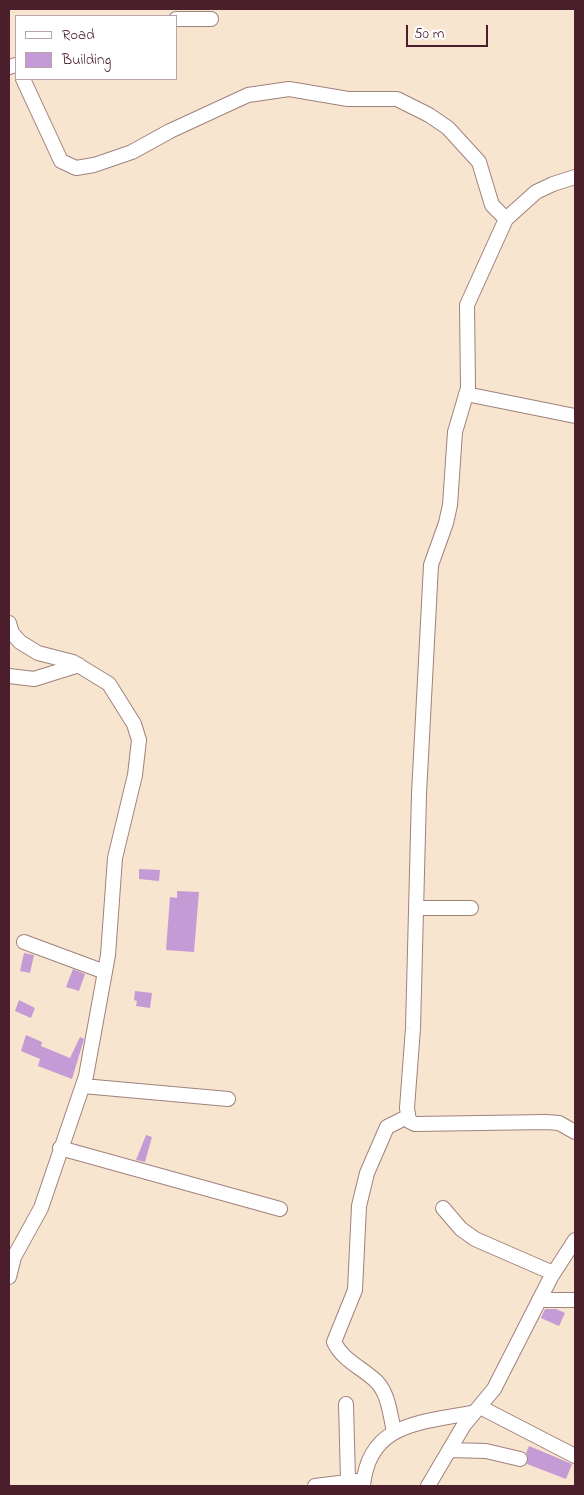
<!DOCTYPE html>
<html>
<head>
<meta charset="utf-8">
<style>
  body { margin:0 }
  #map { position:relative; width:584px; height:1495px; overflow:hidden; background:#f7e5cf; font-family:"Indie Flower",sans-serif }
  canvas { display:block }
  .frame { position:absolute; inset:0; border:10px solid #4a1f2b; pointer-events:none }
  .legend { position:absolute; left:15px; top:15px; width:162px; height:65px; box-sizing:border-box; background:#fff; border:1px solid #b7a5aa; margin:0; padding:6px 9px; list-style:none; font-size:15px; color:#4a1f2b }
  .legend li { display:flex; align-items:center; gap:10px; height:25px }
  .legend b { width:25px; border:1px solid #b7a5aa }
  .scale { position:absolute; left:406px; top:25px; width:82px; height:22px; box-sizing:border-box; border:2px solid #4a1f2b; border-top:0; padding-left:6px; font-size:15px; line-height:18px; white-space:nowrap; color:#4a1f2b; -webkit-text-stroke:4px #fff; paint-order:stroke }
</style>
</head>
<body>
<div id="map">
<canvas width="584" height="1495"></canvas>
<div class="frame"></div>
<ul class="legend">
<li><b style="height:6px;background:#fff"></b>Road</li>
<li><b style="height:14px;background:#c49bd5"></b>Building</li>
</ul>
<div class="scale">50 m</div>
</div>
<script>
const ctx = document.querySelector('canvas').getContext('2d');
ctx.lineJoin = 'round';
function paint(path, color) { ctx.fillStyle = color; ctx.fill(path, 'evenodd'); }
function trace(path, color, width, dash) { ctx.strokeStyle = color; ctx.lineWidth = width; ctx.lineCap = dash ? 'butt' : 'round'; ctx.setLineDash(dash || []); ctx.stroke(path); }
paint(new Path2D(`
  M139 869 160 870 159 881 139 879Z
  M177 891 199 892 194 952 166 950 170 897 177 898Z
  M24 953 34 955 30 973 20 971Z
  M73 969 85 974 79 991 66 987Z
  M135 991 152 993 150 1008 136 1006 137 1001 134 1000Z
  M19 1000 35 1008 31 1018 15 1011Z
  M26 1035 42 1042 41 1046 70 1058 80 1037 84 1039 72 1079 38 1066 40 1059 21 1051Z
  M146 1135 152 1137 145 1162 136 1160Z
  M545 1309H556L565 1313 559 1326 541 1318Z
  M529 1446 572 1464 566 1479 527 1464 528 1457 526 1453Z`), '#c49bd5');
const minor = new Path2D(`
  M176 19H211
  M9 67 16 65
  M23 79 61 161 76 168 94 165 132 152 170 131 248 95 289 89 348 99H397L429 115 448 128 479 162 492 205 506 219
  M575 177 553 184 536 192 506 219 467 305 468 388 455 432 450 505 446 523 431 565 419 794 413 1028 407 1108 409 1121 415 1124 546 1122 559 1123 575 1132
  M466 394 575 416
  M9 623 12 633 20 642 38 653 73 662 109 684 134 724 139 740 135 775 115 858 108 955 86 1076 41 1208 14 1257 9 1277
  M9 676 34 679 79 665
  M416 908H471
  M24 942 105 972
  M83 1086 228 1099
  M60 1148 280 1209
  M443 1208 461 1229 475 1239 553 1273
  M539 1300H575
  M346 1404 348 1480
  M480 1407 575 1456
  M394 1431C390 1415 389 1395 377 1382 363 1368 343 1361 334 1342L355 1290 359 1206 367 1173 387 1127 407 1117
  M449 1450 486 1451 520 1459
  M315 1486 356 1481
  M363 1486C369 1421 423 1423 475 1412
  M428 1486 464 1425 494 1389 551 1277 575 1240`);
trace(minor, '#a0827d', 16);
trace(minor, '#fff', 14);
</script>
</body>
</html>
